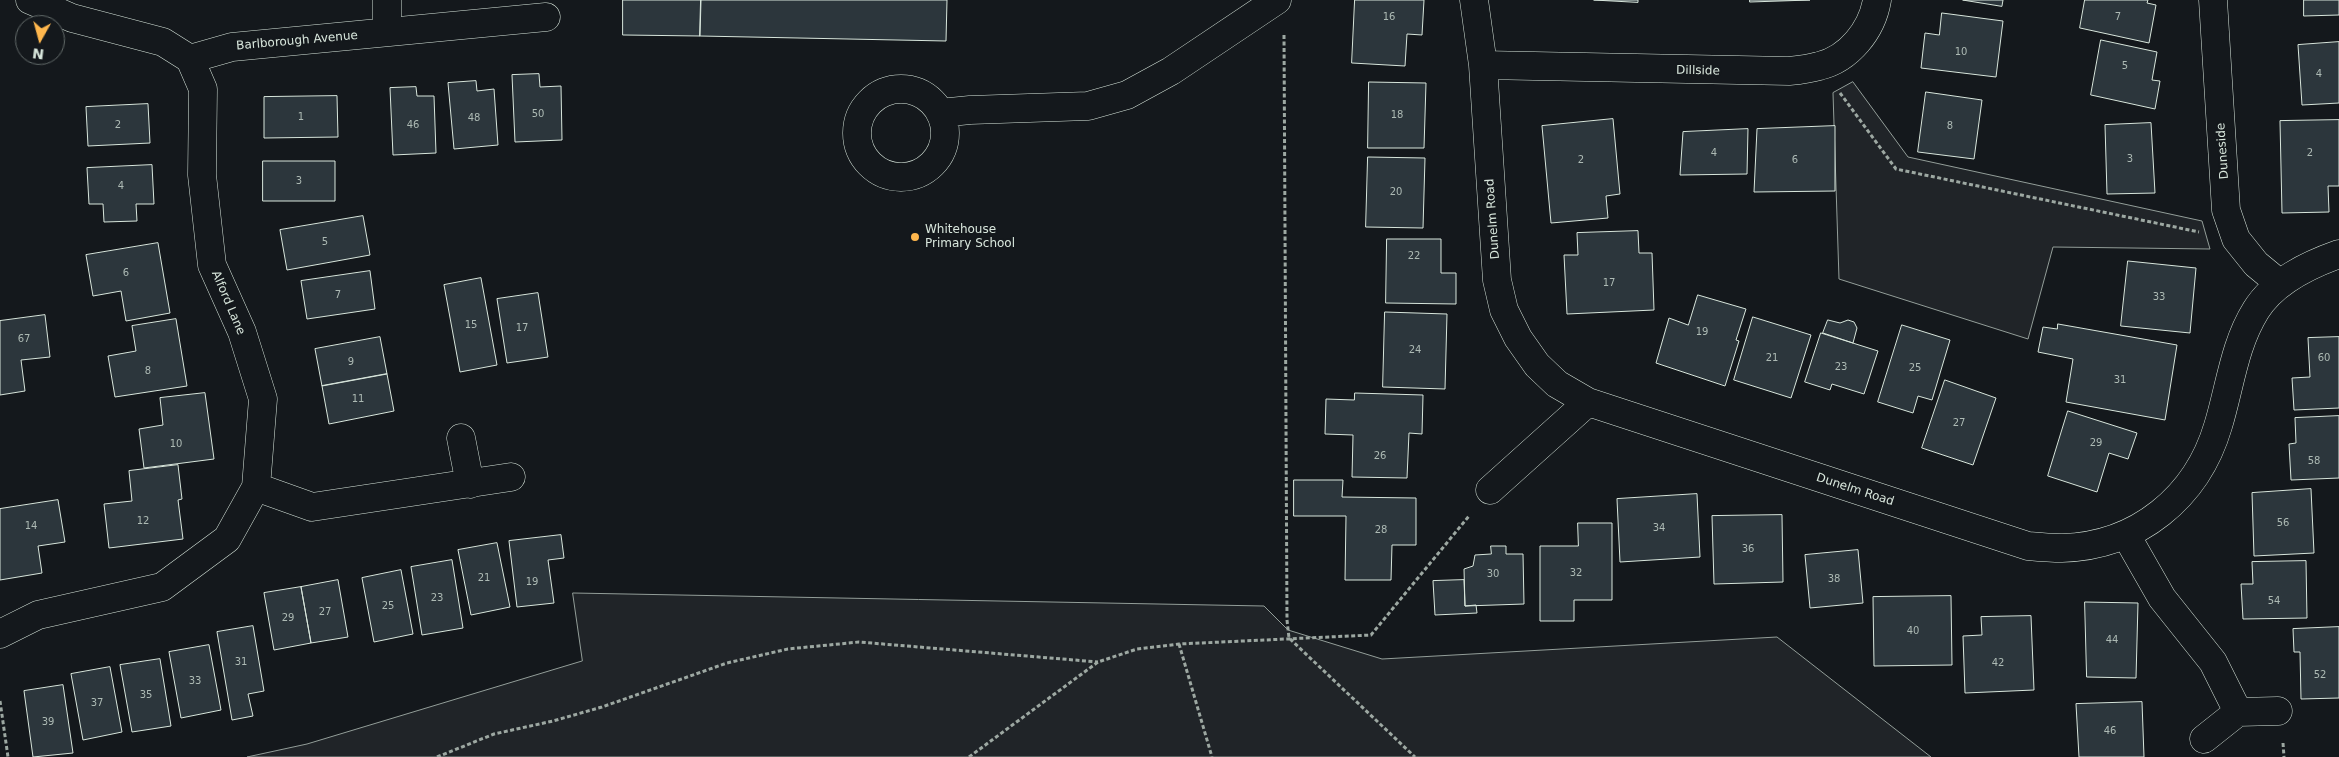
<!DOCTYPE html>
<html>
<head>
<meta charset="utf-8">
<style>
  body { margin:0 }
  #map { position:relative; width:2339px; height:757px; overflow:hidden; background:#14181c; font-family:"DejaVu Sans",sans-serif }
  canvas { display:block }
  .north { position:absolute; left:15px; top:15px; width:50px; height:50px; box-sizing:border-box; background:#14181c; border:1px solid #626a69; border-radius:50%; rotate:187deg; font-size:14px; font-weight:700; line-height:20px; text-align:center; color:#d8e6dc }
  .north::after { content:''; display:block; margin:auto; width:18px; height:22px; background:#ffb74d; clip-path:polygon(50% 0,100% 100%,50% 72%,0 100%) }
</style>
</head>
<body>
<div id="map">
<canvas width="2339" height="757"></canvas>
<div class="north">N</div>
</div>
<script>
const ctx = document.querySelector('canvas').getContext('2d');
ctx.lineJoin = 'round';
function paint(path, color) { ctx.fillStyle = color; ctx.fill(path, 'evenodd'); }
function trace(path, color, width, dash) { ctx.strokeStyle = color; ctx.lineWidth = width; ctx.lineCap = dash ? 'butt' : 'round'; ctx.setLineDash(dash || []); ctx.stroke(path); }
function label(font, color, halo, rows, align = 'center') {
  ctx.font = font + ' "DejaVu Sans",sans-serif'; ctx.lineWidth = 4; ctx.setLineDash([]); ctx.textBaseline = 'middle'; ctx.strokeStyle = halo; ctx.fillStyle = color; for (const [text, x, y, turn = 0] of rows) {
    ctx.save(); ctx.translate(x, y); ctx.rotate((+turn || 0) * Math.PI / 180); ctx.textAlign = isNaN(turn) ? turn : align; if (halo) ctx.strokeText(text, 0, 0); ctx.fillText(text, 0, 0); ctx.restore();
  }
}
const green = new Path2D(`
  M1853 82 1908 157 2202 221 2210 249 2053 247 2028 339 1839 279 1833 93Z
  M573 593 1264 606 1288 630 1382 659 1777 637 1931 757H247L307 744 582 661Z`);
paint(green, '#202428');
trace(green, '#939e99', 1);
const building = new Path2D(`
  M623 0H701L700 36 623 35Z
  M701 0H947L946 41 700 36Z
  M1355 0H1424L1422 35 1407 34 1405 66 1352 63Z
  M1594 0H1638V2Z
  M1750 0H1810L1750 2Z
  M1963 0H2003L2002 6Z
  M2085 0H2148L2147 3 2156 5 2149 43 2080 28Z
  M2304 0H2339V15L2304 16Z
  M1942 13 2003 21 1996 77 1921 68 1925 33 1939 35Z
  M2101 40 2157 52 2152 80 2160 81 2155 109 2091 95Z
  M2339 42V103L2302 105 2298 45Z
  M539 74 540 87 561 86 562 140 515 142 512 75Z
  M476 81 477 91 494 89 498 145 454 149 448 83Z
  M1369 82 1426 83 1424 148H1368Z
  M416 87 417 96H434L436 153 393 155 390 88Z
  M1926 92 1982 100 1974 159 1918 152Z
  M337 96 338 137 264 138V97Z
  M148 104 150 143 88 146 86 107Z
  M1613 119 1620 194 1606 196 1608 218 1551 223 1542 126Z
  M2339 120V186H2328L2329 212 2282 213 2280 121Z
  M2151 123 2155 193 2107 194 2105 125Z
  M1835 126V191L1754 192 1757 129Z
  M1748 129 1747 174 1680 175 1683 132Z
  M1368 157 1425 158 1423 228 1366 227Z
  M263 161H335V201H263Z
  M152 165 154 204H136L137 221 104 222 103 204H89L87 168Z
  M363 216 370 255 287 270 280 230Z
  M1638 231 1639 253H1652L1654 310 1567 314 1564 255H1578L1577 233Z
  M1387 239H1441V273H1456V304L1386 303Z
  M158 243 170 313 126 321 121 291 93 296 86 255Z
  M2128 261 2196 268 2190 333 2121 326Z
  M370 271 375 309 307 319 301 281Z
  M481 278 497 365 460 372 444 285Z
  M538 293 548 357 507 363 497 299Z
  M1698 295 1746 309 1736 340 1739 341 1725 386 1656 363 1669 318 1688 325Z
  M1385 312 1447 314 1445 389 1383 387Z
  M45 315 50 357 21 360 25 391 0 395V321Z
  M1753 317 1811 335 1791 398 1734 380Z
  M176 319 187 386 115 397 108 356 136 351 132 326Z
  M1828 320 1840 323 1848 320 1854 322 1857 328 1853 343 1823 333Z
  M2058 324 2177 345 2165 420 2066 402 2073 359 2038 352 2043 327 2057 329Z
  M1902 325 1950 340 1932 400 1918 396 1913 413 1878 402Z
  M1821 333 1878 351 1864 394 1832 384 1830 390 1805 382Z
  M380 337 387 374 322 386 315 349Z
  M2339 337V408L2294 410 2292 378 2310 377 2308 338Z
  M387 374 394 411 329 424 322 386Z
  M1945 380 1996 398 1973 465 1922 448Z
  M205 393 214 459 144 468 139 429 163 425 160 398Z
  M1355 393 1423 395 1422 434 1409 433 1407 478 1352 477 1353 435 1325 434 1326 399 1354 400Z
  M2068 411 2137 433 2128 459 2109 453 2097 492 2048 476Z
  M2339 416V478L2291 480 2289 444 2296 443 2295 418Z
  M178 465 182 499 178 500 183 539 109 548 104 504 132 501 129 471Z
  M1294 480H1343L1342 497 1416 498V545H1392L1391 580H1345L1346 516H1294Z
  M2311 489 2314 553 2254 556 2252 493Z
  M1697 494 1700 557 1620 562 1617 499Z
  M58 500 65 542 38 546 42 573 0 580V509Z
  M1782 515 1783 582 1714 584 1712 516Z
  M1578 523H1612V600H1574V621H1540V546H1578Z
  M561 535 564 558 548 560 554 603 517 607 509 541Z
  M497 543 510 607 471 615 458 550Z
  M1491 546H1506V554H1523L1524 604 1465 606 1464 569 1473 566 1475 555 1491 554Z
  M1858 550 1863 603 1810 608 1805 555Z
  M452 560 463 628 422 635 411 567Z
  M2306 561 2307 618 2243 619 2241 584H2253L2252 562Z
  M401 570 413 634 374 642 362 578Z
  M338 580 348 637 311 643 301 587Z
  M1464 580 1465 606 1476 605 1477 613 1435 615 1433 581Z
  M301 587 311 643 274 650 264 593Z
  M1951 596 1952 665 1874 666 1873 597Z
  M2085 602 2138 603 2136 678 2087 677Z
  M2031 616 2034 690 1965 693 1963 636 1982 635 1981 617Z
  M253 626 264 691 248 694 253 716 232 720 217 632Z
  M2339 627V698L2301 699 2300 652H2294L2293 629Z
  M209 645 221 710 181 718 169 652Z
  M160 659 171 726 132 732 120 665Z
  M110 667 122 732 83 740 71 674Z
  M63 685 73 753 33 757 24 691Z
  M2142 702 2144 757H2079L2076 704Z`);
paint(building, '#2c363c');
trace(building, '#d8e6dc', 1);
const minor = new Path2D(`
  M30 0 72 18 163 42 190 59 232 47 546 17
  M387 0V32
  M1474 0 1483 65 1497 280 1504 310 1518 338 1537 365 1557 384 1588 402 2028 546C2039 547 2051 548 2062 548 2138 546 2197 497 2218 426 2230 387 2234 345 2256 310 2274 281 2308 265 2339 254
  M2213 0 2226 210 2236 239 2256 264 2279 283
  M1483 65 1789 71C1799 70 1809 69 1819 66 1849 59 1872 30 1877 0
  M857 133a44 44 0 1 1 88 0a44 44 0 1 1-88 0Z
  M940 113 970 110 1088 106 1127 95 1171 71 1277 0
  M461 438 470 484
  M256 487 312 507 511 477
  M1490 490 1588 402
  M2126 535 2162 598 2213 662 2238 712 2278 711
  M0 634 38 615 162 587 227 539 256 487 263 399 242 332 212 265 202 175 203 89 190 59
  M2204 739 2238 712`);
trace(minor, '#d8e6dc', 29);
trace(new Path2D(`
  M1284 35 1287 620 1289 638 1415 757
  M1840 93 1896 169 2199 232
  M1179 644 1212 757
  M0 701 8 757
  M2283 743 2284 757
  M437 757 494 734 553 721 602 707 727 663 788 649 859 642 1098 662
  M969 757 1098 662 1137 649 1179 644 1371 635 1469 516`), '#9da8a2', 3, [4, 2.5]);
trace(minor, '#14181c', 28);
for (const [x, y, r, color] of [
  [915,237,5,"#ffb74d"]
]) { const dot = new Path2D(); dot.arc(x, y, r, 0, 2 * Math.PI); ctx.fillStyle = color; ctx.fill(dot); trace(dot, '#14181c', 2); }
label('10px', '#adbab4', null, [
  ["16",1389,17],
  ["7",2118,17],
  ["10",1961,52],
  ["5",2125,66],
  ["4",2319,74],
  ["50",538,114],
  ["18",1397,115],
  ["1",301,117],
  ["48",474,118],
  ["2",118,125],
  ["46",413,125],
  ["8",1950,126],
  ["4",1714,153],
  ["2",2310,153],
  ["3",2130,159],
  ["2",1581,160],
  ["6",1795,160],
  ["3",299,181],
  ["4",121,186],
  ["20",1396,192],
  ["5",325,242],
  ["22",1414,256],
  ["6",126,273],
  ["17",1609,283],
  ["7",338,295],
  ["33",2159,297],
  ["15",471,325],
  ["17",522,328],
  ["19",1702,332],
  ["67",24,339],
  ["24",1415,350],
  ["21",1772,358],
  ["60",2324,358],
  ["9",351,362],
  ["23",1841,367],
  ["25",1915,368],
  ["8",148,371],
  ["31",2120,380],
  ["11",358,399],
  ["27",1959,423],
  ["29",2096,443],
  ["10",176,444],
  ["26",1380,456],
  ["58",2314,461],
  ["12",143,521],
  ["56",2283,523],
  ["14",31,526],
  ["34",1659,528],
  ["28",1381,530],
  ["36",1748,549],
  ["32",1576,573],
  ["30",1493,574],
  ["21",484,578],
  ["38",1834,579],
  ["19",532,582],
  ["23",437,598],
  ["54",2274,601],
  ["25",388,606],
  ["27",325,612],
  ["29",288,618],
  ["40",1913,631],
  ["44",2112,640],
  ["31",241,662],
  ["42",1998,663],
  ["52",2320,675],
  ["33",195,681],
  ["35",146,695],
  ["37",97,703],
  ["39",48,722],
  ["46",2110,731]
]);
label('12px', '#d8e6dc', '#14181c', [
  ["Barlborough Avenue",297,41,-5],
  ["Dillside",1698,71,1],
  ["Duneside",2223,151,-94],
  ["Dunelm Road",1493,219,-94],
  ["Alford Lane",228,303,67],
  ["Dunelm Road",1855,490,18]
]);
label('12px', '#d8e6dc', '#14181c', [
  ["Whitehouse",925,230],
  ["Primary School",925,244]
], 'left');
</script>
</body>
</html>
